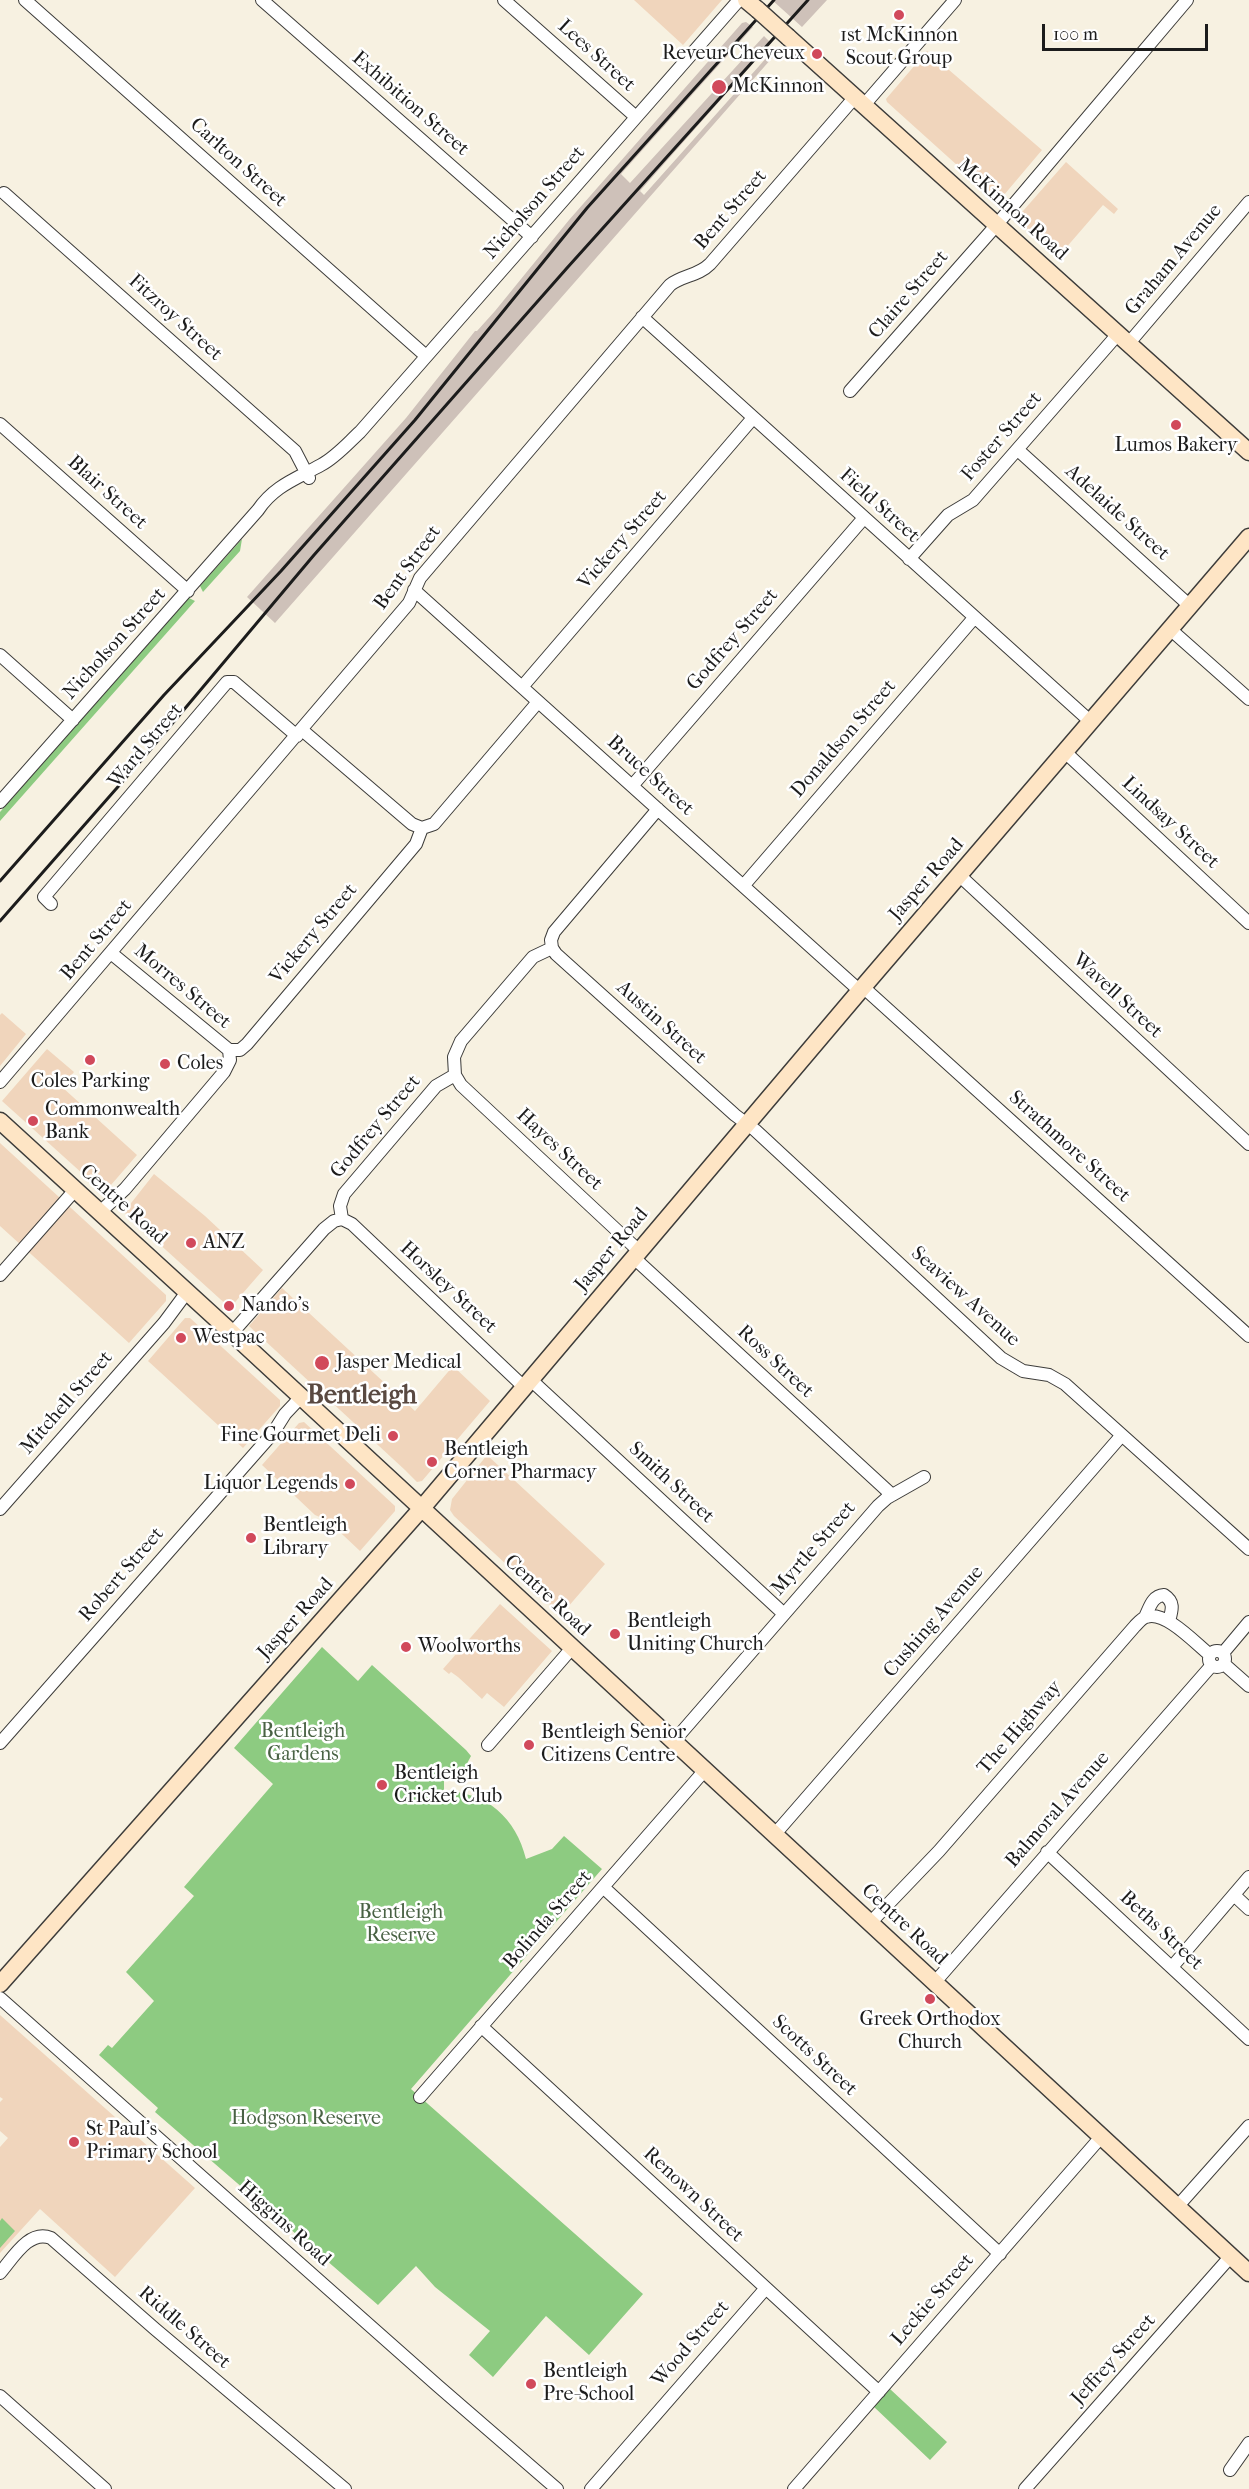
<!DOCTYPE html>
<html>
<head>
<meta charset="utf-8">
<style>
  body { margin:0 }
  #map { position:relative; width:1249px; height:2489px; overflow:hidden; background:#f7f1e1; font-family:"IM FELL French Canon",serif }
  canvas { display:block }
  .scale { position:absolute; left:1042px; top:24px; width:166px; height:27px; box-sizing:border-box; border:3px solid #1c1c1c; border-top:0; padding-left:8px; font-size:18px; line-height:21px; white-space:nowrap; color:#1c1c1c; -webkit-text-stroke:4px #fff; paint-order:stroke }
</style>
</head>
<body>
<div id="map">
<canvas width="1249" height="2489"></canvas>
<div class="scale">100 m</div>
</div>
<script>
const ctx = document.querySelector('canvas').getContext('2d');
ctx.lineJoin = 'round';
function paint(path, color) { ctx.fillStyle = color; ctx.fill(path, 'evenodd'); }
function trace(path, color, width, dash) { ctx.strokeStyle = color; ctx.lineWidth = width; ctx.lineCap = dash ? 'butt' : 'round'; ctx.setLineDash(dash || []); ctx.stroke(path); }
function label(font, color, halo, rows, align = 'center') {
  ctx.font = font + ' "IM FELL French Canon",serif'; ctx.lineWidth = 5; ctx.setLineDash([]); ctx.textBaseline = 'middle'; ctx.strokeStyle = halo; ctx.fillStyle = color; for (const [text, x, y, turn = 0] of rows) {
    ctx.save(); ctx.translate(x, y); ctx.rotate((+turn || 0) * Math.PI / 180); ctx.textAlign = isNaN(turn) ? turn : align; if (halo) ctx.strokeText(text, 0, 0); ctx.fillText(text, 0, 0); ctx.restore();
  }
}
paint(new Path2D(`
  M634 0H722L683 45Z
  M927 51 1042 150 998 202 887 102 886 99Z
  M1066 162 1118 209 1114 214 1103 205 1058 257 1016 219Z
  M2 1013 26 1034 0 1066V1015Z
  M47 1049 74 1072 62 1087 137 1155 104 1193 2 1101Z
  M0 1143 166 1295V1301L129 1343 0 1226Z
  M154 1174 205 1216 263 1270 230 1308 124 1212Z
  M282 1288 415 1411 453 1366 490 1401 422 1481 417 1482 405 1470 249 1326Z
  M185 1318H190L280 1400V1406L243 1448 148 1361Z
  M304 1422 395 1506V1511L360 1551 327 1520 315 1515 262 1465 299 1423Z
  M487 1455 605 1564 561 1615 454 1516 450 1510 452 1499Z
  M500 1604 552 1651 504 1707 487 1693 482 1699 458 1677 451 1672 449 1674 443 1669Z
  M0 2015 195 2188 115 2277 40 2209 0 2253V2147L8 2138 0 2131V2102L3 2099 0 2097Z`), '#f0d5bc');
paint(new Path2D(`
  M772 0H827L802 27Z
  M746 22 753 27 621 174 630 183 764 36 771 43 640 191 644 195 776 47 779 50 275 623 247 597 406 418 475 331H477L495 311 569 220 742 23Z`), '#cec1b9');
paint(new Path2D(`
  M242 539 240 551 203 592 200 586Z
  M189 598 195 601 0 821V812Z
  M322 1647 358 1681 372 1665 466 1750 471 1756 463 1771 455 1769 444 1781V1791C487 1792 516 1818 526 1859L552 1849 564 1836 602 1869 411 2089 643 2294 589 2355 546 2316 493 2377 469 2355 490 2331 435 2287 416 2266 378 2305 155 2112 158 2108 99 2055 108 2045 112 2048 154 2001 126 1972 194 1896 184 1887 273 1784 234 1748Z
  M2 2218 15 2231 0 2248V2221Z
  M890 2389 947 2442 930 2460 873 2406Z`), '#8dcb81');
const street = new Path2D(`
  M25 0 426 356
  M262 0 532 237
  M504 0 636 117
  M864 105 955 0
  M4 193 295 451 309 478
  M642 317 1091 722
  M1129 343 1249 202
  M850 391 993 229 1187 0
  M0 424 188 591
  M1018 450 1190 606
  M909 559 948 515 973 500 1118 334
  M414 590 860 991
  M1170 629 1249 699
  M0 655 73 720
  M522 687 753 418
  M302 730 412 824 422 828
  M1065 752 1249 923
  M632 786 863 519
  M0 802 258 510C274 486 296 479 321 465 336 457 348 443 360 432L739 0
  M959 875 1249 1144
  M744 885 974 618
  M51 904 44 897 227 682H234L297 736
  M552 948 556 954 735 1115 755 1130 1001 1358 1023 1371 1049 1375 1065 1384 1249 1549
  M111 953 229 1050
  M863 987 1249 1336
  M229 1050H240L247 1044 416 844 422 828 434 824 538 702
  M455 1075 461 1085 639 1251
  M0 1082 409 603 420 578 670 285C683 275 698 276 710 264L855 97
  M100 1212 125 1189 224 1072 230 1060 229 1050
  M342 1219 352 1224 525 1388
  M633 1257 892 1495
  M0 1275 75 1190
  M232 1333 324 1229 334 1221 342 1219 340 1206 344 1194 436 1086 455 1075 454 1057 461 1041 533 957 552 948 551 940 554 932 658 809
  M531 1380 784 1614
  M0 1509 164 1323 187 1292
  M1145 1617C1150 1607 1152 1596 1164 1595 1175 1602 1172 1610 1169 1621
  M1209 1659a8 8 0 1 1 16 0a8 8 0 1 1-16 0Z
  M1223 1653 1249 1622
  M1224 1664 1249 1686
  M674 1741 878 1506 887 1498 924 1477
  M0 1743 273 1433 285 1414 301 1397
  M488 1745 572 1648
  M775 1834 1122 1435
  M1047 1852 1249 2039
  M603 1887 1000 2254
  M1234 1895 1249 1909
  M871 1922 939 1851 1135 1626C1138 1623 1142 1618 1146 1617 1165 1610 1195 1643 1210 1655
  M1172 1967 1249 1877
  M935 1982 1212 1665
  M0 1998 438 2386 557 2489
  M481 2026 879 2392
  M420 2097 705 1770
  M1177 2207 1249 2126
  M0 2273C13 2258 29 2229 51 2238L155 2329 345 2489
  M0 2396 105 2489
  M1230 2470 1249 2443
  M591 2489 766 2288
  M794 2489 1101 2137
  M1025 2489 1231 2256`);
const secondary = new Path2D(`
  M746 0 758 10
  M788 37 1249 452
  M0 1121 232 1333 1249 2273
  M0 1984 422 1508 863 987 1249 537`);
trace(street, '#3d3c3a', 14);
trace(secondary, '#3d3c3a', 19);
trace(street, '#fff', 12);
trace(secondary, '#fee5c5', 16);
trace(new Path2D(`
  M0 881 164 695 281 571 415 420 587 208 774 0
  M0 921 145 756 314 555 567 268 808 0`), '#1c1c1c', 3);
const secondaryBridge = new Path2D(`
  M758 10 788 37`);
trace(secondaryBridge, '#3d3c3a', 19, []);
trace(secondaryBridge, '#fee5c5', 16);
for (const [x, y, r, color] of [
  [899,15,6,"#d1495b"],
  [817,54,6,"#d1495b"],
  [719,87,8,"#d1495b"],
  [1176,425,6,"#d1495b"],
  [90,1060,6,"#d1495b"],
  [165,1064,6,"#d1495b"],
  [33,1121,6,"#d1495b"],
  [191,1243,6,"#d1495b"],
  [229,1306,6,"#d1495b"],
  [181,1338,6,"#d1495b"],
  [322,1363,8,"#d1495b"],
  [393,1436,6,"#d1495b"],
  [432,1462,6,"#d1495b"],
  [350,1484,6,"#d1495b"],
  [251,1538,6,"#d1495b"],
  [615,1634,6,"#d1495b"],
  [406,1647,6,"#d1495b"],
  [529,1745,6,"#d1495b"],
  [382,1785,6,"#d1495b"],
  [930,1999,6,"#d1495b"],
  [74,2142,6,"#d1495b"],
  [531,2384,6,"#d1495b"]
]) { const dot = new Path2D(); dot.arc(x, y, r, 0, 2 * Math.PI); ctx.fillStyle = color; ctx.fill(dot); trace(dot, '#fff', 2); }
label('20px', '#1c1c1c', '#fff', [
  ["1st McKinnon",899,36,"center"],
  ["Scout Group",899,59,"center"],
  ["Reveur Cheveux",805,54,"right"],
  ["McKinnon",732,87],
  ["Lumos Bakery",1176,446,"center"],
  ["Coles",177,1064],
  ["Coles Parking",90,1082,"center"],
  ["Commonwealth",45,1110],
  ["Bank",45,1133],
  ["ANZ",203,1243],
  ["Nando's",241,1306],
  ["Westpac",193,1338],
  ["Jasper Medical",336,1363],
  ["Fine Gourmet Deli",381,1436,"right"],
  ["Bentleigh",444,1450],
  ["Corner Pharmacy",444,1473],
  ["Liquor Legends",338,1484,"right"],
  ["Bentleigh",263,1526],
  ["Library",263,1549],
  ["Bentleigh",627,1622],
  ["Uniting Church",627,1645],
  ["Woolworths",418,1647],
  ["Bentleigh Senior",541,1733],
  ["Citizens Centre",541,1756],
  ["Bentleigh",394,1774],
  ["Cricket Club",394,1797],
  ["Greek Orthodox",930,2020,"center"],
  ["Church",930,2043,"center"],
  ["St Paul's",86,2130],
  ["Primary School",86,2153],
  ["Bentleigh",543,2372],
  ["Pre-School",543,2395]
], 'left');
label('20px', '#1c1c1c', '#fff', [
  ["Lees Street",596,56,42],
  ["Exhibition Street",410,104,41],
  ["Carlton Street",238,163,42],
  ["Nicholson Street",535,203,-49],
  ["Bent Street",731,210,-49],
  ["McKinnon Road",1012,210,42],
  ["Graham Avenue",1174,260,-50],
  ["Claire Street",909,295,-49],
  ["Fitzroy Street",175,318,42],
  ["Foster Street",1002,437,-49],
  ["Blair Street",107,493,42],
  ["Field Street",879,506,42],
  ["Adelaide Street",1117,513,42],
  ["Vickery Street",623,540,-49],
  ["Bent Street",408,568,-54],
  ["Godfrey Street",733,640,-49],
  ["Nicholson Street",115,644,-48],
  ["Donaldson Street",844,739,-49],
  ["Ward Street",146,746,-50],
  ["Bruce Street",650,776,42],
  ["Lindsay Street",1170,823,43],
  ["Jasper Road",927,880,-49],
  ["Vickery Street",314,934,-50],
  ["Bent Street",97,940,-50],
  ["Morres Street",182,987,40],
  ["Wavell Street",1117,996,43],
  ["Austin Street",661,1023,42],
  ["Godfrey Street",376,1127,-50],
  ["Strathmore Street",1069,1147,42],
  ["Hayes Street",559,1150,43],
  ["Centre Road",123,1205,42],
  ["Jasper Road",612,1250,-50],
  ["Horsley Street",448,1288,43],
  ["Seaview Avenue",965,1297,42],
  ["Ross Street",775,1362,43],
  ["Mitchell Street",67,1403,-49],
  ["Smith Street",671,1483,43],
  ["Myrtle Street",814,1549,-49],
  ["Robert Street",122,1575,-49],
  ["Centre Road",547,1596,43],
  ["Jasper Road",296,1619,-48],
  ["Cushing Avenue",934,1622,-49],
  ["The Highway",1020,1728,-49],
  ["Balmoral Avenue",1058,1810,-49],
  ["Bolinda Street",548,1920,-49],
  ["Centre Road",904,1925,43],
  ["Beths Street",1161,1931,43],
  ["Scotts Street",814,2056,43],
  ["Renown Street",693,2195,43],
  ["Higgins Road",284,2224,42],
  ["Leckie Street",933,2300,-49],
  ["Riddle Street",184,2328,41],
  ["Wood Street",691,2344,-49],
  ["Jeffrey Street",1114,2360,-48]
]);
label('20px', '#496244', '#fff', [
  ["Bentleigh",303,1732],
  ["Gardens",303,1755],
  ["Bentleigh",401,1913],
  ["Reserve",401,1936],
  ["Hodgson Reserve",306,2119]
]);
label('bold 26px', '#594941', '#fff', [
  ["Bentleigh",362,1397]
]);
</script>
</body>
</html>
